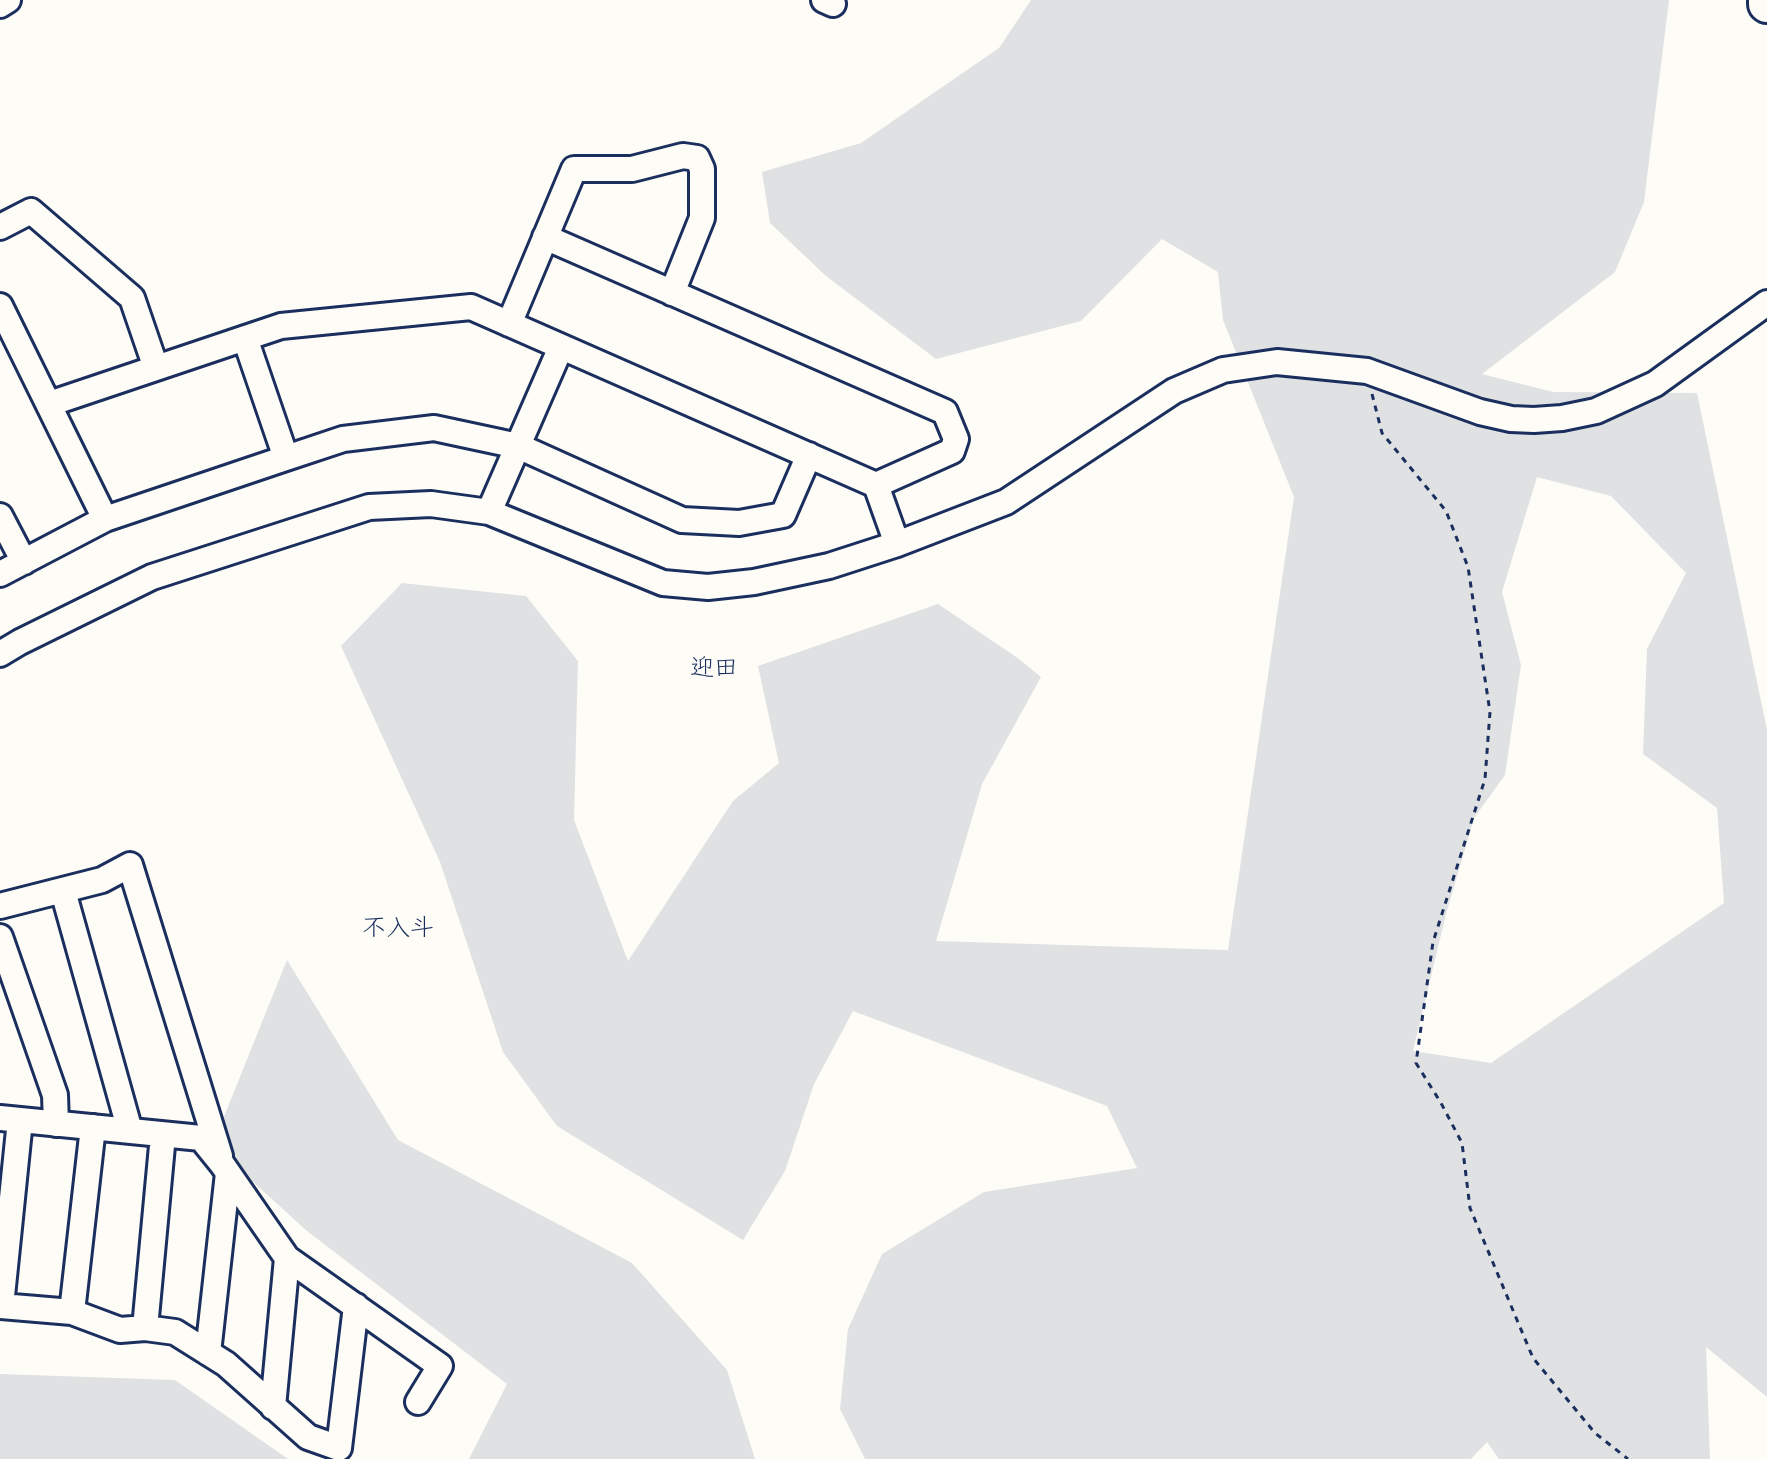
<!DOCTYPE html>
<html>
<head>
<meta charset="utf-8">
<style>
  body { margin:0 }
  canvas { display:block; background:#fdfcf7 }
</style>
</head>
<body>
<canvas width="1767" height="1459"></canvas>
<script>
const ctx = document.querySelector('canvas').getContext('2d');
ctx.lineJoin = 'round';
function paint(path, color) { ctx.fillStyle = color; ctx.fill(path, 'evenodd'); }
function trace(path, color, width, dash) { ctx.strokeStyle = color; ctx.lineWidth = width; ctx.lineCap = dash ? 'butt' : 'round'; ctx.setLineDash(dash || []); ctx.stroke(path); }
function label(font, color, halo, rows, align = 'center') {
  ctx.font = font + ' "Balsamiq Sans","Klee One",sans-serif'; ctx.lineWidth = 8; ctx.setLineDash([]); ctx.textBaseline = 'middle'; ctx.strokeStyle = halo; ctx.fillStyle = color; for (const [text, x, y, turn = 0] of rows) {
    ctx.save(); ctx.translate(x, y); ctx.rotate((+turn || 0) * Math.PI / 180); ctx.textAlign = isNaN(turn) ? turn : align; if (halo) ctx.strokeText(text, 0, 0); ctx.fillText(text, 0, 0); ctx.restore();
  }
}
paint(new Path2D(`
  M1031 0H1669L1644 202 1615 272 1482 374 1553 392 1697 393 1767 730V1397L1706 1347 1710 1459H1499L1487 1442 1471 1459H865L840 1409 848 1329 882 1254 984 1192 1137 1168 1107 1106 853 1011 814 1084 785 1171 743 1240 557 1126 503 1052 440 862 341 646 402 583 526 596 578 661 574 820 628 961 733 801 779 763 758 666 938 604 1019 659 1041 677 982 784 936 941 1228 950 1294 497 1223 320 1218 272 1162 239 1081 321 936 359 826 276 770 223 762 172 861 143 999 48ZM1537 477 1611 496 1686 573 1647 649 1643 754 1717 808 1724 903 1491 1063 1413 1051 1446 914 1474 818 1505 775 1521 665 1502 592Z
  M287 960 398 1140 632 1263 727 1370 755 1459H469L507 1384 307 1231 218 1150 223 1119Z
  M0 1374 175 1380 288 1459H0Z`), '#e0e1e3');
const minor = new Path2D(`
  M824 0 833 4
  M0 5 8 0
  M0 227 31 211 132 298 156 368
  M0 306 105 519
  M509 324 574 169H632L683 156 697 158 702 169V218L672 293
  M245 338 286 458
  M49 404 281 326 471 307 876 485 952 451 956 439 945 412 545 237
  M876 485 897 544
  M489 512 561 347
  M0 516 24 562
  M0 574 105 519 286 458 343 439 434 428 518 446 682 520 739 523 783 515 809 455
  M0 654 20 642 152 577 369 507 431 504 489 512 663 583 708 587 754 582 829 566 897 544 1006 502 1174 391 1223 370 1277 362 1367 371 1480 412 1511 419 1534 420 1562 418 1596 411 1655 384 1767 303
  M63 891 130 1131
  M0 906 102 880 130 865 220 1156
  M0 937 55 1095 56 1124
  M0 1118 201 1138 222 1164 287 1258 440 1366 418 1402
  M20 1120 1 1306 72 1312 120 1330 145 1328 175 1332 226 1364 308 1437 339 1448 356 1306
  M72 1312 93 1127
  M145 1328 163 1135
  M208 1353 228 1173
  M273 1407 287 1258`);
const highway = new Path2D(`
  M1767 0V4`);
trace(minor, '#1b2f5e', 30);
trace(highway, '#1b2f5e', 42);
trace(new Path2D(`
  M1372 394 1382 433 1446 511 1468 567 1490 712 1485 779 1433 942 1416 1063 1441 1103 1462 1143 1470 1208 1533 1358 1595 1433 1628 1459`), '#1b2f5e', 3, [6, 6]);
trace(minor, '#fdfcf7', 24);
trace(highway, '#fdfcf7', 36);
label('24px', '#1b2f5e', '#fdfcf7', [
  ["迎田",714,669],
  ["不入斗",398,929]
]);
</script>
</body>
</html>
